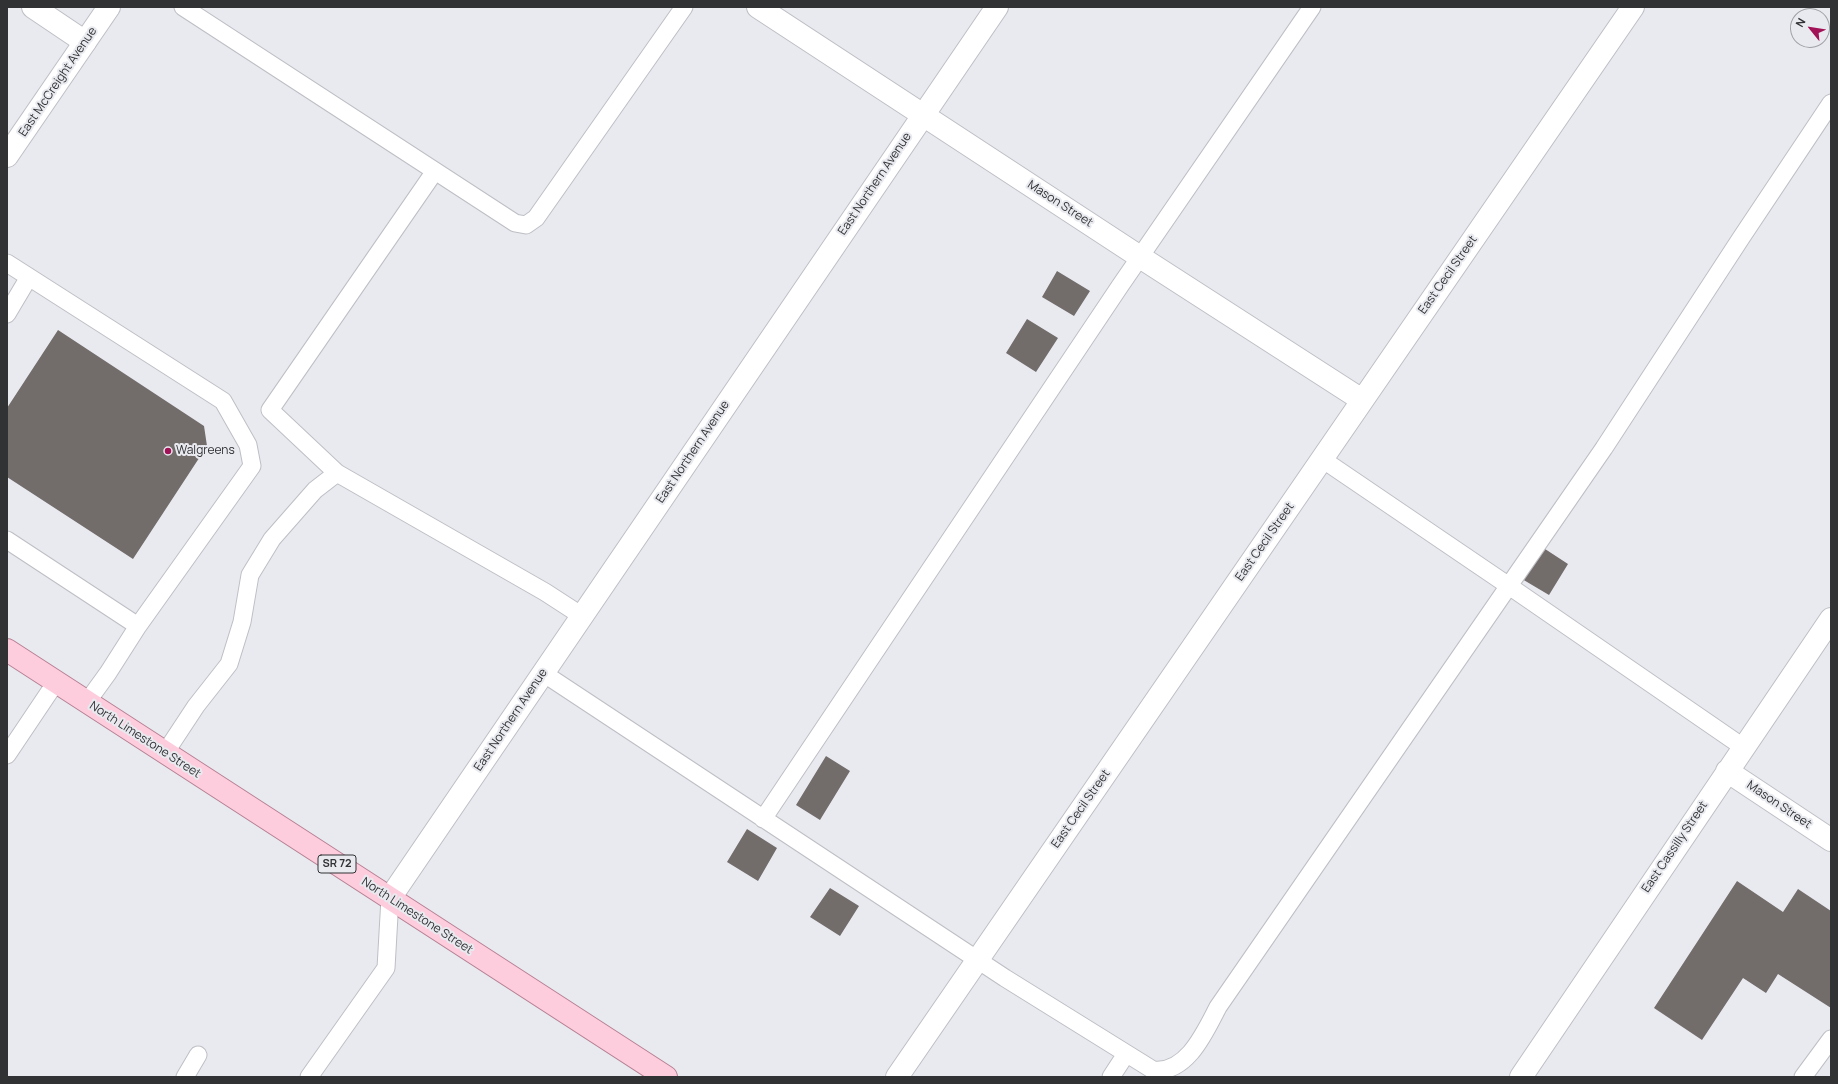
<!DOCTYPE html>
<html>
<head>
<meta charset="utf-8">
<style>
  body { margin:0 }
  #map { position:relative; width:1838px; height:1084px; overflow:hidden; background:#e9eaf0; font-family:Manrope,sans-serif }
  canvas { display:block }
  .frame { position:absolute; inset:0; border:8px solid #313234; pointer-events:none }
  .north { position:absolute; left:1790px; top:8px; width:40px; height:40px; box-sizing:border-box; background:#e9eaf0; border:1px solid #9fa0a5; border-radius:50%; rotate:300deg; font-size:11px; font-weight:700; line-height:16px; text-align:center; color:#313234 }
  .north::after { content:''; display:block; margin:auto; width:14px; height:18px; background:#a21257; clip-path:polygon(50% 0,100% 100%,50% 72%,0 100%) }
</style>
</head>
<body>
<div id="map">
<canvas width="1838" height="1084"></canvas>
<div class="frame"></div>
<div class="north">N</div>
</div>
<script>
const ctx = document.querySelector('canvas').getContext('2d');
ctx.lineJoin = 'round';
function paint(path, color) { ctx.fillStyle = color; ctx.fill(path, 'evenodd'); }
function trace(path, color, width, dash) { ctx.strokeStyle = color; ctx.lineWidth = width; ctx.lineCap = dash ? 'butt' : 'round'; ctx.setLineDash(dash || []); ctx.stroke(path); }
function label(font, color, halo, rows, align = 'center') {
  ctx.font = font + ' Manrope,sans-serif'; ctx.lineWidth = 4; ctx.setLineDash([]); ctx.textBaseline = 'middle'; ctx.strokeStyle = halo; ctx.fillStyle = color; for (const [text, x, y, turn = 0] of rows) {
    ctx.save(); ctx.translate(x, y); ctx.rotate((+turn || 0) * Math.PI / 180); ctx.textAlign = isNaN(turn) ? turn : align; if (halo) ctx.strokeText(text, 0, 0); ctx.fillText(text, 0, 0); ctx.restore();
  }
}
paint(new Path2D(`
  M1057 271 1090 291 1074 316 1042 297Z
  M1027 319 1058 338 1036 372 1006 353Z
  M58 330 204 426 207 446 133 559 7 477V408Z
  M1542 547 1568 564 1549 595 1522 579Z
  M826 756 850 771 820 820 796 805Z
  M747 829 777 848 758 881 727 862Z
  M1737 881 1783 912 1798 889 1831 911V1008L1778 974 1766 993 1743 978 1702 1040 1654 1008Z
  M830 888 859 906 840 936 810 917Z`), '#726c6a');
const service = new Path2D(`
  M183 7 515 223 526 225 536 218 684 7
  M435 171 270 410 337 473 545 592 582 616
  M7 263 223 401 248 445 252 466 138 626 108 673 87 702
  M7 314 29 277
  M1322 459 1509 586 1743 747
  M7 540 138 626
  M543 673 1005 978 1153 1070C1187 1074 1205 1032 1218 1007L1604 448 1741 238 1831 103
  M165 753 196 706 229 664 242 622 250 575 272 539 315 490 337 473
  M7 755 56 682
  M763 819 1120 286 1312 7
  M185 1077 198 1055
  M309 1077 386 968 390 898
  M1111 1077 1126 1054
  M1803 1077 1831 1039`);
const minor = new Path2D(`
  M33 7 85 42
  M758 7 1140 257 1362 400
  M1727 771 1831 840
  M390 898 997 7
  M897 1077 1633 7
  M1521 1077 1831 619`);
const tertiary = new Path2D(`
  M7 156 109 7`);
const primary = new Path2D(`
  M7 650 666 1077`);
trace(service, '#bebfc5', 19);
trace(minor, '#bebfc5', 24);
trace(tertiary, '#bebfc5', 24);
trace(primary, '#b68193', 24);
trace(service, '#fff', 17);
trace(minor, '#fff', 22);
trace(tertiary, '#fff', 22);
trace(primary, '#fecddd', 22);
for (const [x, y, r, color] of [
  [168,451,4,"#a21257"]
]) { const dot = new Path2D(); dot.arc(x, y, r, 0, 2 * Math.PI); ctx.fillStyle = color; ctx.fill(dot); trace(dot, '#e9eaf0', 1.5); }
for (const [x, y, w] of [
  [337,864,38]
]) { const box = new Path2D(); box.roundRect(x - w / 2, y - 9, w, 18, 3); ctx.fillStyle = '#e9eaf0'; ctx.fill(box); trace(box, '#313234', 1); }
label('bold 11px', '#313234', null, [
  ["SR 72",337,864]
]);
label('12px', '#313234', '#e9eaf0', [
  ["East McCreight Avenue",58,82,-56],
  ["East Northern Avenue",875,184,-56],
  ["Mason Street",1060,204,33],
  ["East Cecil Street",1448,275,-55],
  ["East Northern Avenue",693,452,-56],
  ["East Cecil Street",1265,542,-55],
  ["East Northern Avenue",511,720,-56],
  ["North Limestone Street",145,740,33],
  ["Mason Street",1779,805,34],
  ["East Cecil Street",1081,809,-55],
  ["East Cassilly Street",1675,847,-56],
  ["North Limestone Street",417,916,33]
]);
label('12px', '#313234', '#e9eaf0', [
  ["Walgreens",176,451]
], 'left');
</script>
</body>
</html>
